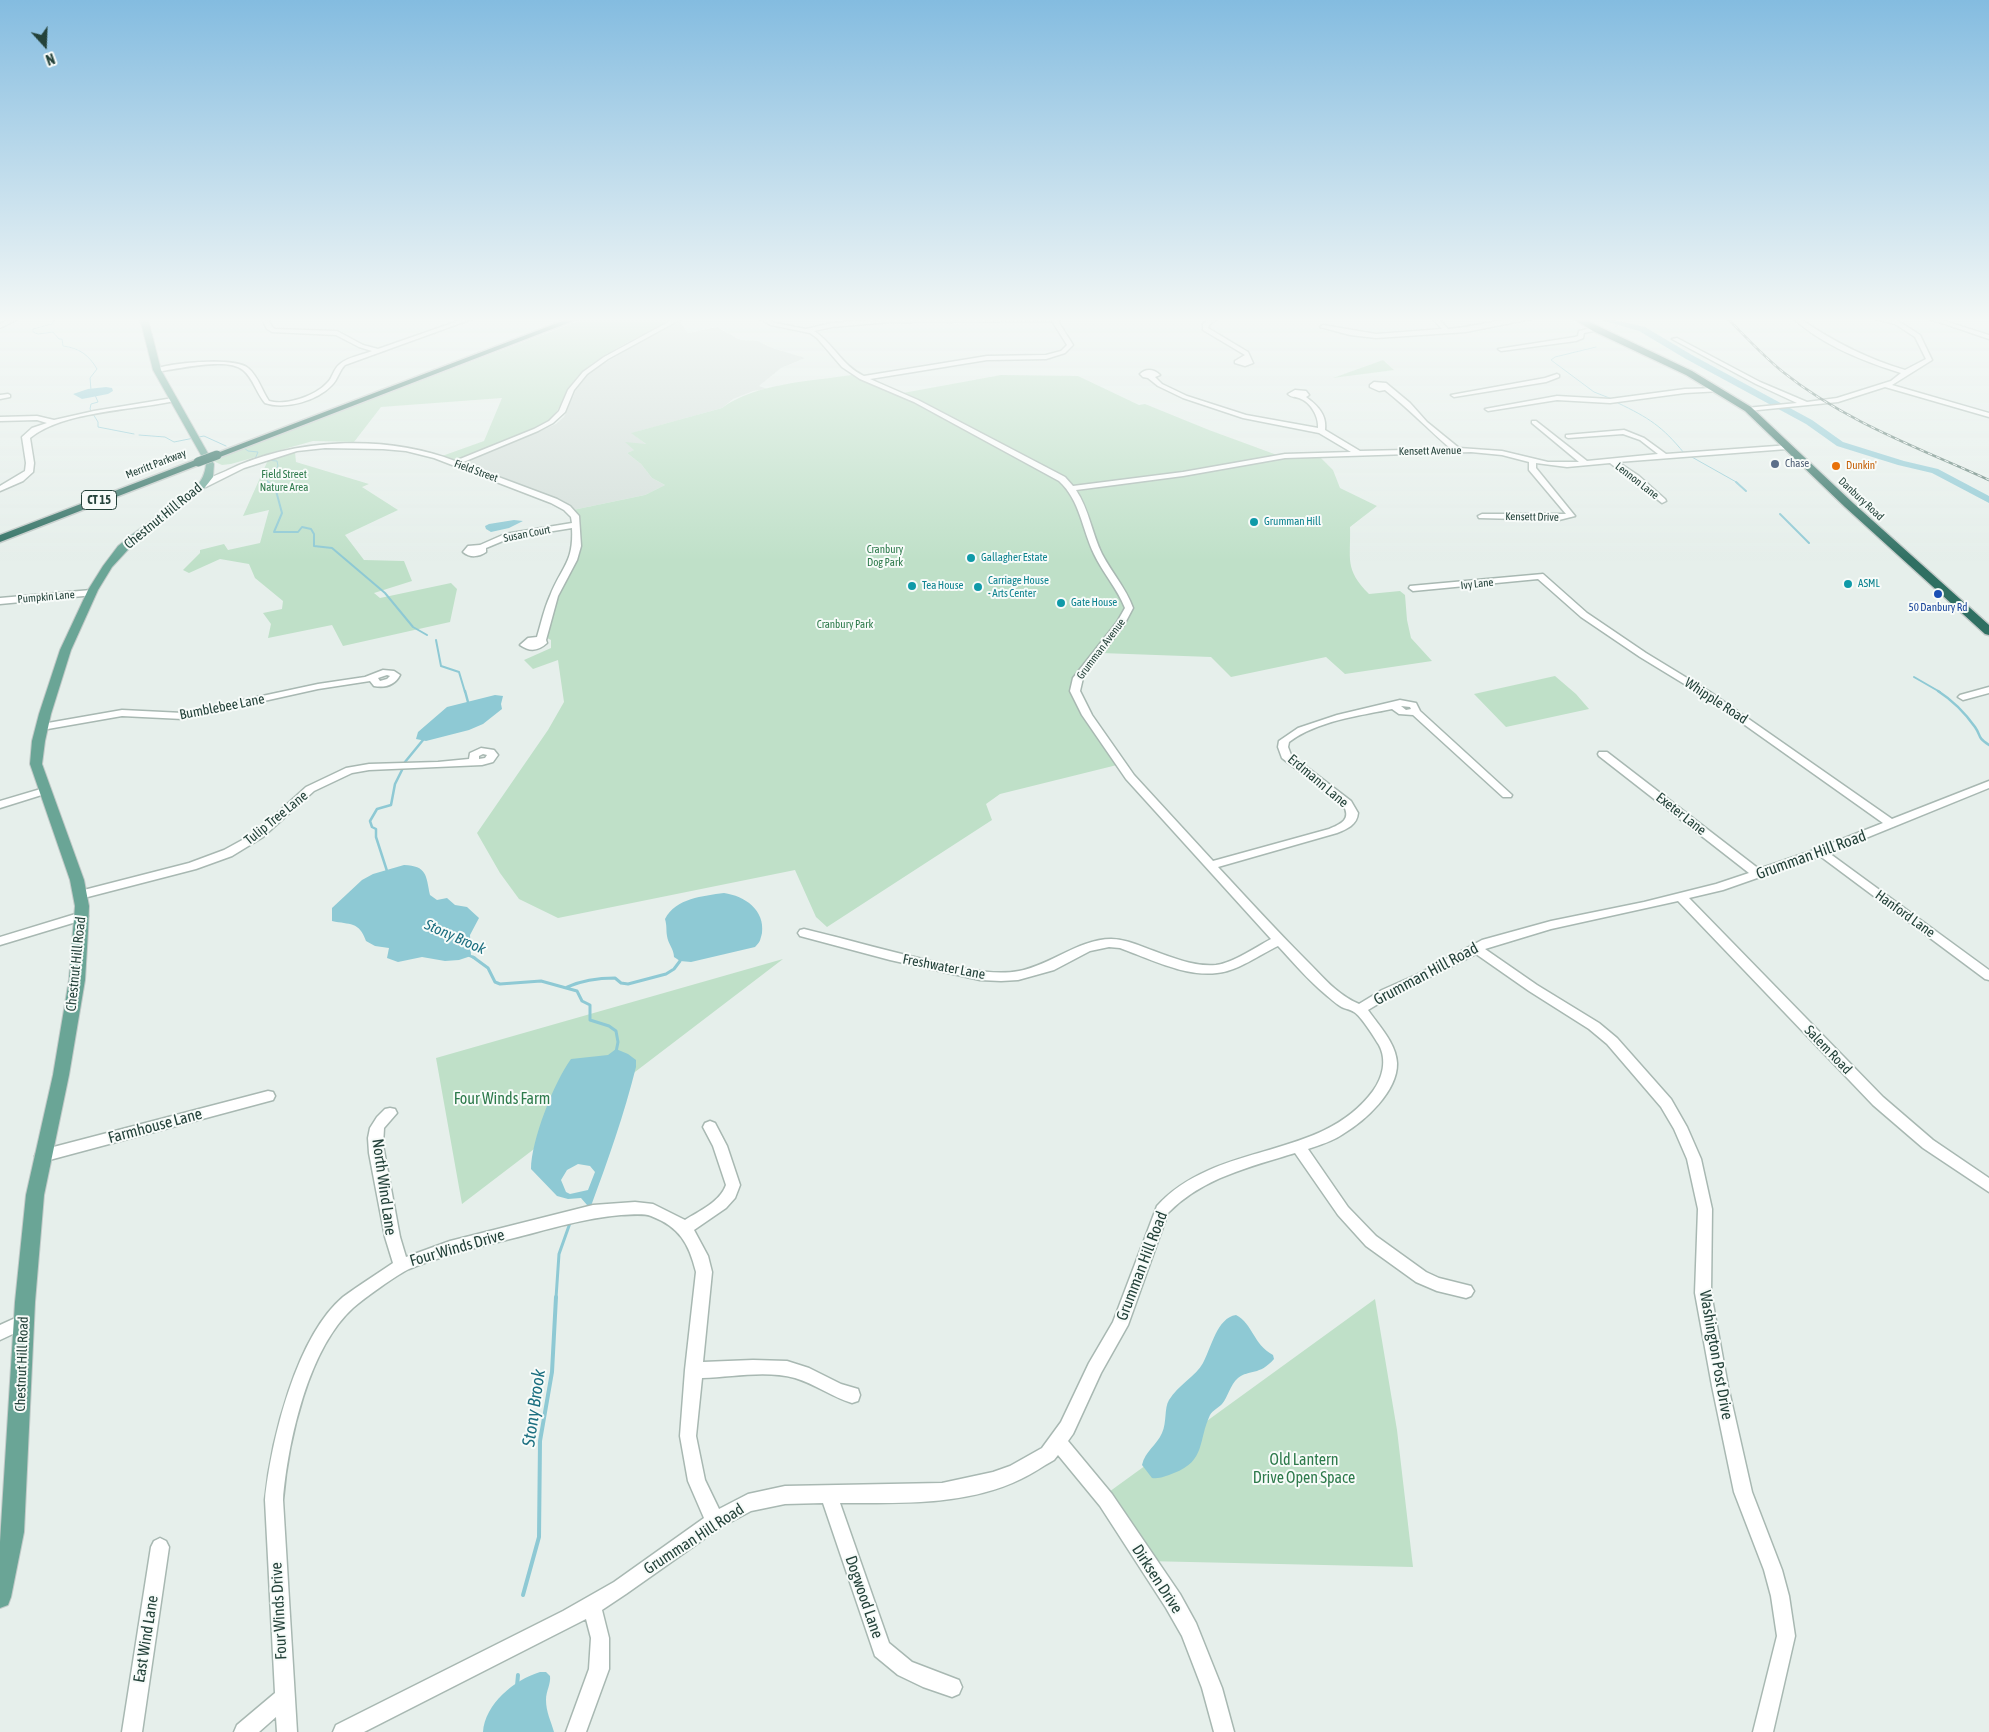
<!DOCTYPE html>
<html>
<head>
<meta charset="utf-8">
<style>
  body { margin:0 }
  #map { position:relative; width:1989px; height:1732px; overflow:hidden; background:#e6efeb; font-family:"Asap Condensed",sans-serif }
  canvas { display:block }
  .north { position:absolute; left:20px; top:20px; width:50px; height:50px; -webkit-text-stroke:4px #f7fbf9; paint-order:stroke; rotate:160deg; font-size:14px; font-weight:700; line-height:20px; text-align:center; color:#24423a }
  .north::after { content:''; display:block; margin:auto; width:18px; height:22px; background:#24423a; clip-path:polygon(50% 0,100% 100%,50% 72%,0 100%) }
</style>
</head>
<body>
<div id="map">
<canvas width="1989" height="1732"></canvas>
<div class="north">N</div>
</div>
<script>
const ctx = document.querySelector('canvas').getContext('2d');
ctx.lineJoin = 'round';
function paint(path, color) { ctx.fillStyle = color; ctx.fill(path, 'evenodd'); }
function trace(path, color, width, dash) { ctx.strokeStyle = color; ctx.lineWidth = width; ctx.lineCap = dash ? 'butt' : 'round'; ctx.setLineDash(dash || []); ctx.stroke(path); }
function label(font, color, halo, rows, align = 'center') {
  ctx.font = font + ' "Asap Condensed",sans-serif'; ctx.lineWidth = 4; ctx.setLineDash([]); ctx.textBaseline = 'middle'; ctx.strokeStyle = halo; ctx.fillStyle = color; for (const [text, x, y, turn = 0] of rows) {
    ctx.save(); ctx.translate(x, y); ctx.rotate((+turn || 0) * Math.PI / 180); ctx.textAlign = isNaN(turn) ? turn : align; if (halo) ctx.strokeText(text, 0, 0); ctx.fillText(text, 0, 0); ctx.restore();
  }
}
paint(new Path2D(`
  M679 321 688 333 717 327 740 340 758 341 769 347 805 358 781 368 759 386 767 389 753 391 733 399 722 408 632 433 647 445 627 453 641 464 652 478 665 485 645 495 573 510 562 502 467 462 556 424 564 417 576 390 589 373 644 339Z`), '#d4dfda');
paint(new Path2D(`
  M584 319H675C646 334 602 352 579 375 563 391 564 410 544 424L455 461 442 456 484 441 502 398 381 407 354 442 313 441 231 464 222 465 211 460Z
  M1383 360 1394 370 1333 378Z
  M852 375 910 399 1029 464 903 393 1001 375 1078 376 1139 405 1145 404 1209 430 1277 455 1235 463 1319 456 1333 470 1340 488 1377 506 1350 527C1351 559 1344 569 1369 594L1400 591 1405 595 1407 620 1411 638 1432 661 1345 674 1326 657 1231 677 1211 657 1101 653 1132 610 1133 607 1127 596 1123 615 1073 682 1117 765 1000 794 986 804 992 820 827 927 816 917 795 870 558 918 519 899 500 873 477 833 548 730 564 702 558 660 533 669 524 660 551 648V640L547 638 552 616 561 591 578 558 580 547 573 510 645 495 665 485 652 478 641 464 627 453 634 450 625 442 646 444 631 433 722 408C755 383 812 381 852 375Z
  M295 452 296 462 369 484 362 487 398 510 345 535 364 560 404 561 412 581 374 593 380 598 451 583 457 589 450 622 343 646 332 625 268 638 271 624 263 613 282 609 283 601 255 578 249 564 220 559 189 573 183 570 200 553V550L224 544 228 550 260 543 269 510 243 516 268 460Z
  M1555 676 1576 694 1589 709 1506 727 1474 694Z
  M783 959 462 1204 436 1058Z
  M1375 1299 1397 1430 1413 1567 1145 1561 1102 1497Z`), '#bfe0c8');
paint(new Path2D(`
  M106 387 112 388 113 391 108 394 82 399 73 394 88 389Z
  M514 520 523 521 509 528 491 532 486 529 485 526 489 524Z
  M495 695 503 696 501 704 502 709 483 724 469 730 426 741 416 739 418 732 447 707Z
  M404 865C427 866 426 875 430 895L437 900 447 898 455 905 467 907 479 918 470 935 471 956 459 960 445 961 422 957 398 962 387 958 389 948 375 946 366 941C359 921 350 925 332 921V908L362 880 373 874Z
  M724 893C745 896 765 910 762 933 760 941 760 942 755 947L691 962 680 961 674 957C674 949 668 944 667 936 666 929 667 926 665 919 676 898 703 896 724 893Z
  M616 1049 628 1054 636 1060V1067C624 1115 608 1160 591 1206L587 1205 581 1198 568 1199 557 1196 531 1169C531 1141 554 1082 571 1059L608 1055ZM578 1164 590 1166 595 1172 588 1190 570 1194 566 1192 561 1180 567 1170Z
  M1236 1315C1253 1324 1253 1344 1273 1355L1274 1359C1259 1376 1250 1369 1238 1378 1230 1385 1228 1397 1222 1404 1218 1408 1213 1410 1210 1415 1198 1440 1206 1461 1174 1473 1166 1476 1160 1479 1152 1478L1142 1465C1145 1451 1157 1445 1162 1433 1167 1422 1164 1408 1169 1400 1178 1385 1196 1376 1203 1363 1212 1346 1217 1318 1236 1315Z
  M540 1672H546L550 1676C551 1684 546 1691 546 1700 546 1712 551 1721 554 1732H483C485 1704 514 1680 540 1672Z`), '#8ec9d4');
trace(new Path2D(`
  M55 319 52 324 33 329V332L38 334 53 332 59 339H62L63 346C79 348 89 355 97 369L90 378 91 390
  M1615 327 1620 323
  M1596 347 1555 357 1551 360 1594 392 1612 399
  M95 395 98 402 91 404 90 409 98 422V427L134 434
  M1618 403C1649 418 1662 426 1684 453
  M139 435 165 437 174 442 204 436 226 446
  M244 448 248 451 258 452 255 459H258
  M1690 456 1738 483
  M266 460 277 461 278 466 267 481 270 483`), '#8ec9d4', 1);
trace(new Path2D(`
  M268 482 275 487 282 513 274 532H298L302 527 311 529 314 534V546L332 548 385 593 413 627 427 635
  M1736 482 1746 491
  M1780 514 1809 543
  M436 640 441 666 459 672 465 692
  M1914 677 1940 692`), '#8ec9d4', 2);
trace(new Path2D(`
  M465 691 468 702
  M1938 691C1952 700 1965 713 1975 727 1982 737 1976 736 1989 745
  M405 762 423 740
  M387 871 376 837V829L372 827 370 821 377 809 391 805 395 784 402 770
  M468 955 475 958`), '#8ec9d4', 2.5);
trace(new Path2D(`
  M473 957 488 968 495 982 500 984 541 981 577 991 582 1001 590 1005V1020L609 1026 616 1031 618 1042 616 1052
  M567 987C583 980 598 978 615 978L621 983 628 984 666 974 674 969 680 961
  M556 1298 559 1254 570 1223`), '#8ec9d4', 3);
trace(new Path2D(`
  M523 1595 539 1537 540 1441 552 1372 556 1297
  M517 1686 518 1675`), '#8ec9d4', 4);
paint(new Path2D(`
  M1598 319H1609L1645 327 1692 355 1812 420 1843 442 1904 461 1938 469 1989 496V503L1932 473 1898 465 1837 446 1806 424 1686 359 1639 331Z`), '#8ec9d4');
const minor = new Path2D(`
  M11 319H18L0 328V324Z
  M262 319H268L272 327 275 329 337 331 363 345 378 349 464 319H472L345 365C339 371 338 379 332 385 317 401 285 410 265 403 257 394 253 378 243 370 228 357 176 369 157 372L154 370C167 362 236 357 248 368 258 376 262 391 269 401 286 406 315 396 327 383 333 378 333 369 340 364 348 357 362 355 372 351L359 347 336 335 272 332 267 329Z
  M674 319H681L608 359 587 374 574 390 565 412 553 423 538 431 461 463 557 499 570 506 579 516 581 546 577 560 558 596 546 640 547 643C538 651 530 652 520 645L528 638 537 637C541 624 544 609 550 596 561 567 574 563 572 528L510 538 486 548V552C479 557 470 558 463 552L468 546 480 545 505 534 572 523 571 517 564 510 551 503 434 458 406 451 383 449 325 448 297 451 244 468 206 487 199 485C206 479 217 475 226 471 292 438 386 434 455 461L534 429 549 421 559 411 568 390 583 372 604 357Z
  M760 319H767L775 323 806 329 832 323 885 319H1060L1058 321 1073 345 1065 353 1046 359 987 360 870 379 918 400 1065 477 1073 486 1183 472 1285 454 1351 452 1319 433 1243 418 1183 398 1158 386 1148 378 1143 377 1140 374C1146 368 1154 369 1160 375L1155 377 1162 384 1187 396 1246 415 1318 428C1319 417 1311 402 1299 398 1294 396 1292 398 1288 394L1295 390 1306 391 1309 395 1306 397C1318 406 1327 415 1325 430L1360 451 1451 449C1428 429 1408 408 1385 390L1379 391 1370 387V385L1374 382 1386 383 1410 403 1427 422 1459 448 1502 451 1548 462H1579L1532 423V421H1536L1587 461 1658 454 1640 440 1623 434 1568 438 1566 437V435L1624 430 1644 438 1666 454 1790 445V449H1787L1618 462 1639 476 1665 499 1666 501 1662 503 1610 463 1567 467 1536 463V468L1575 516 1559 520 1479 518 1478 516 1482 514H1566L1529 470V462L1502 455 1471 452 1285 458 1183 476 1076 490C1089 509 1092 534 1102 554 1112 573 1126 588 1133 608L1124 625 1083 678 1080 691 1092 715 1134 775 1213 861 1329 829C1341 824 1352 819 1343 805L1282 758 1278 747 1279 741 1298 728 1337 715 1400 700 1416 703 1420 711 1512 795 1511 797H1503L1413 715 1399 714 1392 709C1358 716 1317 721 1289 742L1288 747 1291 755 1351 801 1358 813C1357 825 1347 829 1337 833L1218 867C1247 898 1276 930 1306 960 1322 976 1337 995 1359 1004L1382 990 1416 975 1482 940 1551 921 1644 902 1716 884 1749 873 1599 756 1598 754 1599 752H1607L1759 869 1817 849 1883 823 1704 696 1640 657 1581 617 1538 579 1413 591 1409 588 1410 586 1543 574 1587 613 1646 653 1710 692 1892 819 1989 781V788L1829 853 1989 970V980L1985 979 1820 856 1723 890 1689 898 1883 1097 1933 1140 1989 1178V1192L1923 1148 1873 1105 1678 901 1551 929 1485 949 1537 985 1599 1023 1617 1038 1671 1099 1687 1127 1701 1159 1712 1209 1711 1293 1728 1386 1752 1492 1782 1570 1789 1596 1795 1636 1773 1732H1753L1777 1636 1771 1596 1764 1570 1734 1492 1712 1386 1695 1293 1698 1209 1687 1159 1674 1129 1661 1107 1607 1044 1589 1029 1529 991 1476 954C1440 973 1402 989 1368 1010 1379 1026 1396 1043 1397 1063 1398 1091 1365 1121 1343 1134 1333 1141 1320 1145 1308 1149L1348 1207 1376 1236 1426 1272 1439 1278 1471 1286 1474 1291 1471 1296 1466 1298 1437 1291 1416 1282 1366 1246 1338 1215 1295 1153C1250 1167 1202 1178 1168 1213L1128 1325 1101 1373 1073 1434 1068 1441 1112 1494 1180 1594 1196 1623 1222 1688 1234 1732H1214L1202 1688 1182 1636 1166 1608 1100 1506 1058 1455 1054 1460C1043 1466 1032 1474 1021 1479 966 1506 900 1503 840 1503L889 1643 912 1662 959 1680 962 1687 959 1694 952 1697 923 1687 898 1675 875 1656 823 1503 785 1504 751 1511 721 1527 626 1594 602 1610 609 1638V1669L586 1732H566L589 1669 591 1638 586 1619 364 1732H333L336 1725 563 1611 614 1582 704 1518 688 1481 680 1436 685 1370 696 1272C689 1244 680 1227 651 1216 642 1213 631 1215 621 1215 585 1218 550 1229 514 1238 479 1247 443 1255 409 1269 398 1274 363 1299 353 1308 308 1349 288 1441 283 1500L297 1732H277L276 1717 259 1732H234L237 1725 275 1693 265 1500C271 1441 296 1337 343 1297 359 1285 377 1274 393 1263L385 1237 369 1153 368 1138 370 1128 377 1117 385 1109 390 1108 395 1109 397 1113 384 1128 383 1145 400 1237 406 1257 450 1241 593 1205 635 1202 653 1204 685 1220C699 1211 720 1202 726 1185L713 1146 703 1127 705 1123 710 1121 715 1123 727 1146 740 1185 735 1198 726 1208 694 1230 708 1256 712 1272 703 1362 753 1360 787 1361 809 1368 841 1384 858 1389 860 1395 858 1401 852 1403C832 1397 815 1384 795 1378 766 1370 732 1377 702 1378L696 1436 705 1480 719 1509 748 1494 785 1486 942 1483 993 1472 1010 1466 1042 1448 1061 1422 1089 1363 1113 1322 1157 1206C1172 1189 1189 1179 1209 1170 1266 1145 1334 1144 1373 1091 1383 1077 1387 1060 1379 1045 1374 1037 1361 1016 1354 1012 1350 1009 1344 1009 1340 1006 1335 1003 1330 998 1325 994 1308 980 1293 962 1278 946 1259 955 1238 971 1217 973 1185 977 1150 959 1120 948L1109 947 1090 951 1054 970 1018 980 1001 981 980 980 890 960 800 936 798 933 800 930 804 929C850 940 894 953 940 963 965 968 992 976 1019 971 1051 965 1079 939 1111 939 1126 939 1140 946 1154 951 1174 958 1195 967 1216 965 1233 963 1256 947 1271 939L1126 779 1082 715 1070 691 1073 678 1117 622 1125 608C1117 588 1103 573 1094 554 1082 529 1080 500 1059 481L914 402 860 379 842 367 817 338 810 333 771 325ZM1052 321 1067 345 1061 351 1046 355 987 356 864 376C842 366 833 343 814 331L832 327 890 322ZM1401 706 1410 707 1411 709 1406 710Z
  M1210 319H1217L1209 325 1208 328 1248 352 1253 363 1245 366 1235 363V361L1245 355 1203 330V324Z
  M1433 319H1439L1448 329C1476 327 1503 317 1531 319L1466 332 1376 338 1350 335 1320 327 1323 325 1376 334 1442 329Z
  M1794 319H1800C1833 341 1867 359 1905 370L1926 359 1915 337 1895 324 1876 319H1895L1920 335 1932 360 1892 385 1989 413V417L1885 387 1838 402 1748 411 1746 410V408L1797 403 1756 384 1672 339 1677 338 1760 382 1807 402 1837 398 1891 381 1901 373C1865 362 1822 345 1794 319Z
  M1930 319H1938L1989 335V339Z
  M1596 327 1599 329 1598 330 1584 333 1583 338 1576 341 1501 351 1498 349 1575 337 1578 336 1579 331Z
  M1557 374 1559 375V377L1546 382 1454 397 1451 395 1545 378Z
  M1719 388 1722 390 1721 391 1685 393 1610 403 1557 400 1488 411 1485 409 1557 396 1610 399 1685 389Z
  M8 394 10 395V397L0 399V395Z
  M173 398 176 400 175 401C134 410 63 411 30 438L34 463 33 472 23 481 0 491V486L25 471 26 463 22 437 32 428 47 423 37 420 0 421V417L37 416 54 420 94 411Z
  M91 590 95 593 94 595 0 604V598Z
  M383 670 394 671 400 675C395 685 385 688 374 686L370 681 318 689 183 719 122 716 42 730 37 727 42 724 122 710 183 713 318 684 365 677ZM387 675 390 676 387 679 380 681 378 678Z
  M1989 687V693L1963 700 1958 697 1960 695Z
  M481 748 494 750 498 755 493 762 482 765 369 770 352 773 314 791 263 837 232 856 196 869 80 899 74 895 76 892 189 863 224 850 255 833 306 787 346 768 369 764 438 762 469 759 470 753ZM483 754 487 755 485 758 479 759V756Z
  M44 788 49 791 48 793 0 808V801Z
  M82 912 88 916 86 919 0 945V937Z
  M268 1091 273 1092 275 1096 273 1100 42 1162 37 1160 35 1156 37 1152 42 1150Z
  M24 1314 30 1316 32 1321 30 1326 0 1340V1325Z
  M160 1538 166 1541 169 1547 142 1732H122L151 1547 154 1541Z`);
const major = new Path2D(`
  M140 319H148L161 370 214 464 213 477 202 491 136 541 112 567 98 590 71 650 51 714 45 741 42 764 84 880 89 906 88 931 85 980 69 1075 44 1195 35 1302 24 1532 11 1597 8 1605 0 1608V1542L15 1302 26 1195 53 1075 69 980 75 906 70 880 30 764 32 741 39 714 60 650 88 590 103 566 118 546 129 537 196 487C202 480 205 474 206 464L153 370Z`);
const highway = new Path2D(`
  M568 319H578L220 457H214L212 455Z
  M1574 319H1583L1692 371 1751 407 1853 503 1989 625V635L1985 634 1845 507 1745 411 1686 375 1593 331Z
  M198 459 201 460V464L0 542V535Z`);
trace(minor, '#a8b8b2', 3);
trace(major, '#c2cac8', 2);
trace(highway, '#c2cac8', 3);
paint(minor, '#fff');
paint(major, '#6aa596');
paint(highway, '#2f6f62');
const rail = new Path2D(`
  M1728 319C1746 337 1763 356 1783 372 1844 421 1919 448 1989 480`);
trace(rail, '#5f7d75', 2.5);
trace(rail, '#f7fbf9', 1, [4.5]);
const highwayBridge = new Path2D(`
  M198 462 217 455`);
trace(highwayBridge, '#c2cac8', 10, []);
trace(highwayBridge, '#2f6f62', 9);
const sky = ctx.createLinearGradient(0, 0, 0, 561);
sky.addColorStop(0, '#84bce0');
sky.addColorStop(0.57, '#f4f8f6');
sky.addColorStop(1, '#f4f8f600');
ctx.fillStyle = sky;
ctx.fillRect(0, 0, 1989, 561);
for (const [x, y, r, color] of [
  [1775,464,5,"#5c6f8a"],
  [1836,466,5,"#e8710a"],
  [1254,522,5,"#0f9aa8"],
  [971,558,5,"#0f9aa8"],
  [1848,584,5,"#0f9aa8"],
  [912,586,5,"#0f9aa8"],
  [978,587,5,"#0f9aa8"],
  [1938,594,5,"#1a4fb4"],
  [1061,603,5,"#0f9aa8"]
]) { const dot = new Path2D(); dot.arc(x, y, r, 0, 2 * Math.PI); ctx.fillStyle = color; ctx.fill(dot); trace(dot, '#f7fbf9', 2); }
label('11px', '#24423a', '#f7fbf9', [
  ["Kensett Avenue",1430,451,-1],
  ["Merritt Parkway",156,464,-21],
  ["Field Street",476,471,20],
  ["Lennon Lane",1637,481,38],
  ["Danbury Road",1861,499,43],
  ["Kensett Drive",1532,517,1],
  ["Susan Court",527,534,-11],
  ["Ivy Lane",1477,584,-6],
  ["Pumpkin Lane",46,597,-5],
  ["Grumman Avenue",1101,649,-53]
]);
label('11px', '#4e5e75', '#f7fbf9', [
  ["Chase",1785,464]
], 'left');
label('11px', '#c56008', '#f7fbf9', [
  ["Dunkin'",1846,466]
], 'left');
label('11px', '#2d7a4b', '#f7fbf9', [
  ["Field Street",284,475],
  ["Nature Area",284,488],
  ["Cranbury",885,550],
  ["Dog Park",885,563],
  ["Cranbury Park",845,625]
]);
label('11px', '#0d838f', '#f7fbf9', [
  ["Grumman Hill",1264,522],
  ["Gallagher Estate",981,558],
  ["Carriage House",988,581],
  ["- Arts Center",988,594],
  ["ASML",1858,584],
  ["Tea House",922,586],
  ["Gate House",1071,603]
], 'left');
label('11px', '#164399', '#f7fbf9', [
  ["50 Danbury Rd",1938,608]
]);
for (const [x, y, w] of [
  [99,500,35]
]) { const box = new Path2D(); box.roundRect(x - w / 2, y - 9.5, w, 19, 4); ctx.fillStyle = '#f7fbf9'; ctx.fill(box); trace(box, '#24423a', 1); }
label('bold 12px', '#24423a', null, [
  ["CT 15",99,500]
]);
label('14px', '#24423a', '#f7fbf9', [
  ["Chestnut Hill Road",163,516,-39],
  ["Whipple Road",1716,701,33],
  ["Bumblebee Lane",222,707,-11],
  ["Erdmann Lane",1318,781,40],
  ["Exeter Lane",1681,814,38],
  ["Tulip Tree Lane",276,818,-39],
  ["Hanford Lane",1905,914,36],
  ["Chestnut Hill Road",76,964,-84],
  ["Freshwater Lane",944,967,11],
  ["Salem Road",1828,1050,46],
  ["Chestnut Hill Road",22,1364,-88]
]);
label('italic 15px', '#1c6f80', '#f7fbf9', [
  ["Stony Brook",455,937,24]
]);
label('16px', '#24423a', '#f7fbf9', [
  ["Grumman Hill Road",1811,855,-20],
  ["Grumman Hill Road",1426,974,-28],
  ["Farmhouse Lane",155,1126,-15],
  ["North Wind Lane",384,1187,82],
  ["Four Winds Drive",457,1248,-16],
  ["Grumman Hill Road",1142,1266,-69],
  ["Washington Post Drive",1716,1355,80],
  ["Grumman Hill Road",694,1539,-33],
  ["Dirksen Drive",1157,1579,57],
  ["Dogwood Lane",864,1597,71],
  ["Four Winds Drive",279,1611,-93],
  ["East Wind Lane",146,1639,-81]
]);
label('16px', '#2d7a4b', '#f7fbf9', [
  ["Four Winds Farm",502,1099],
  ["Old Lantern",1304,1460],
  ["Drive Open Space",1304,1478]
]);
label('italic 18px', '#1c6f80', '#f7fbf9', [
  ["Stony Brook",534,1408,-82]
]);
</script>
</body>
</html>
